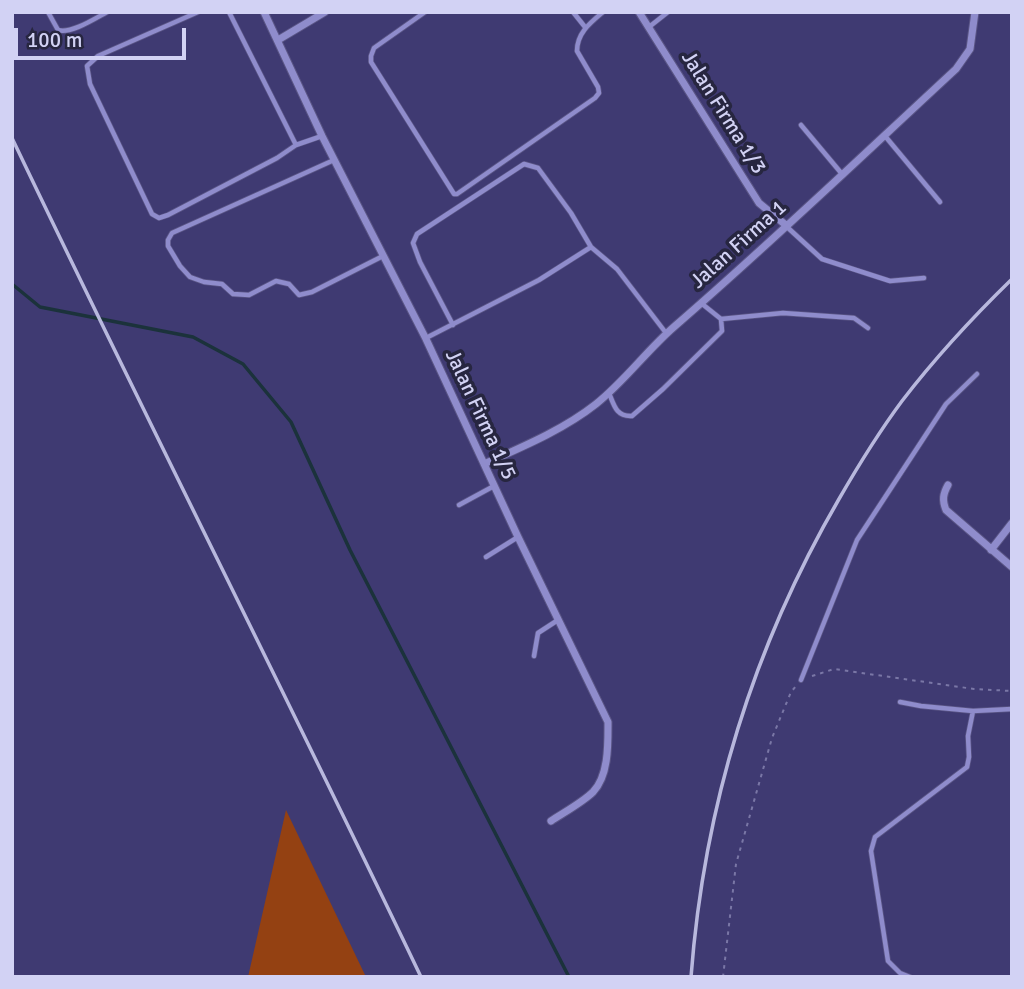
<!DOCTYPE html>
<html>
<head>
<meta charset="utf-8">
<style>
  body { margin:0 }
  #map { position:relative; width:1024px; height:989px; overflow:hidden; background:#3f3a72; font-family:Signika,sans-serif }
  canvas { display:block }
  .frame { position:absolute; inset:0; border:14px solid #d2d2f4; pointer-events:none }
  .scale { position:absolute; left:14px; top:28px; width:172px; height:32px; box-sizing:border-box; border:4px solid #d2d2f4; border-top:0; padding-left:9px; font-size:21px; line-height:24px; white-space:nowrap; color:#d2d2f4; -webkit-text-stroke:5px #272640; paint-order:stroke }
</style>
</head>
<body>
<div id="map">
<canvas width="1024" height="989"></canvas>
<div class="frame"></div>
<div class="scale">100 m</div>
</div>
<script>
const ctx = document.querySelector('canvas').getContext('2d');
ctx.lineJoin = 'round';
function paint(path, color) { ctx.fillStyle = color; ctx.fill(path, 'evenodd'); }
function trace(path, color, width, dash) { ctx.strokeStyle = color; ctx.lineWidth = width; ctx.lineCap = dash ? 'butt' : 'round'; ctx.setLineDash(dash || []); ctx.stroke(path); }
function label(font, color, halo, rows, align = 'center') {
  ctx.font = font + ' Signika,sans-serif'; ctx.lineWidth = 7; ctx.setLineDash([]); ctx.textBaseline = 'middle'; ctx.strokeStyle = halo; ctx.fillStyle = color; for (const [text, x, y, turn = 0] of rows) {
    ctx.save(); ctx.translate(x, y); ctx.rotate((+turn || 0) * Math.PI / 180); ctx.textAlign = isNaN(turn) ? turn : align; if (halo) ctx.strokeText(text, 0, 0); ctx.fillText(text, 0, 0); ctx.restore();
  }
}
paint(new Path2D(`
  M286 810 366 977H248Z`), '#944112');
trace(new Path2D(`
  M12 284 40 307 193 337 243 364 291 422 350 550 569 977`), '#1b323b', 3.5);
const lane = new Path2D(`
  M48 12 58 30C71 34 94 19 107 12
  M198 12 98 56 87 66 90 84 152 214 159 218 168 215 277 158 296 145 322 136
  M229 12 296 145
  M425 12 374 48 371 56V62L454 194H457L595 98 599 93 598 87 577 51C577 33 590 23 603 12
  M573 12 585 27
  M649 27 668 12
  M801 125 842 174
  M885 136 940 202
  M334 160 172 233 168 240V246L180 266 190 277 204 282 222 284 233 294 249 295 276 281 289 284 299 295 312 292 383 256
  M787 227 822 259 890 281 924 278
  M721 319 783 313 854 318 868 328
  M453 325 420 262 413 243 417 234 524 164 538 168 571 213 591 247 617 269 666 333
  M426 338 539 280 591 247
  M609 393C614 405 616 417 632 416L663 389 722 331 721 319 701 303
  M459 505 494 486
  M486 557 518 537
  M534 656 538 633 558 620
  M801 680 857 540 946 404 977 374
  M900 702 921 706 973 711 1012 709
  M910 977 900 973 888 961 871 851 875 837 967 767 969 757 968 736 973 711`);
const street = new Path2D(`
  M264 12 322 136 426 339 518 537 608 722C608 744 609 775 593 792 583 802 563 813 551 821
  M639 12 759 203 787 226
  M278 40 325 12
  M484 464C522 447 563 430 596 404 625 381 647 350 675 326 771 243 863 155 956 69L970 49 975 12
  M948 485C943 494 942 500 946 510L1012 567
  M991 550 1012 523`);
trace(lane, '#5a5585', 6);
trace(street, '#5a5585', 9);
trace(new Path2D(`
  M812 676 834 669 974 689 1012 691
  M723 977 736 864 772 738 791 692 796 686`), '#7a77a6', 2, [3.5, 5]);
trace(lane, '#8f8ccc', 4.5);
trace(street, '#8f8ccc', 7);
trace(new Path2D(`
  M12 138C146 419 287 696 421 977
  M691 977C704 806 753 647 839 499 858 466 879 432 902 401 935 358 973 317 1012 279`), '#b8b8dd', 3.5);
label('21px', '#d2d2f4', '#272640', [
  ["Jalan Firma 1/3",723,113,58],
  ["Jalan Firma 1",739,245,-42],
  ["Jalan Firma 1/5",480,415,65]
]);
</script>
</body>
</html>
